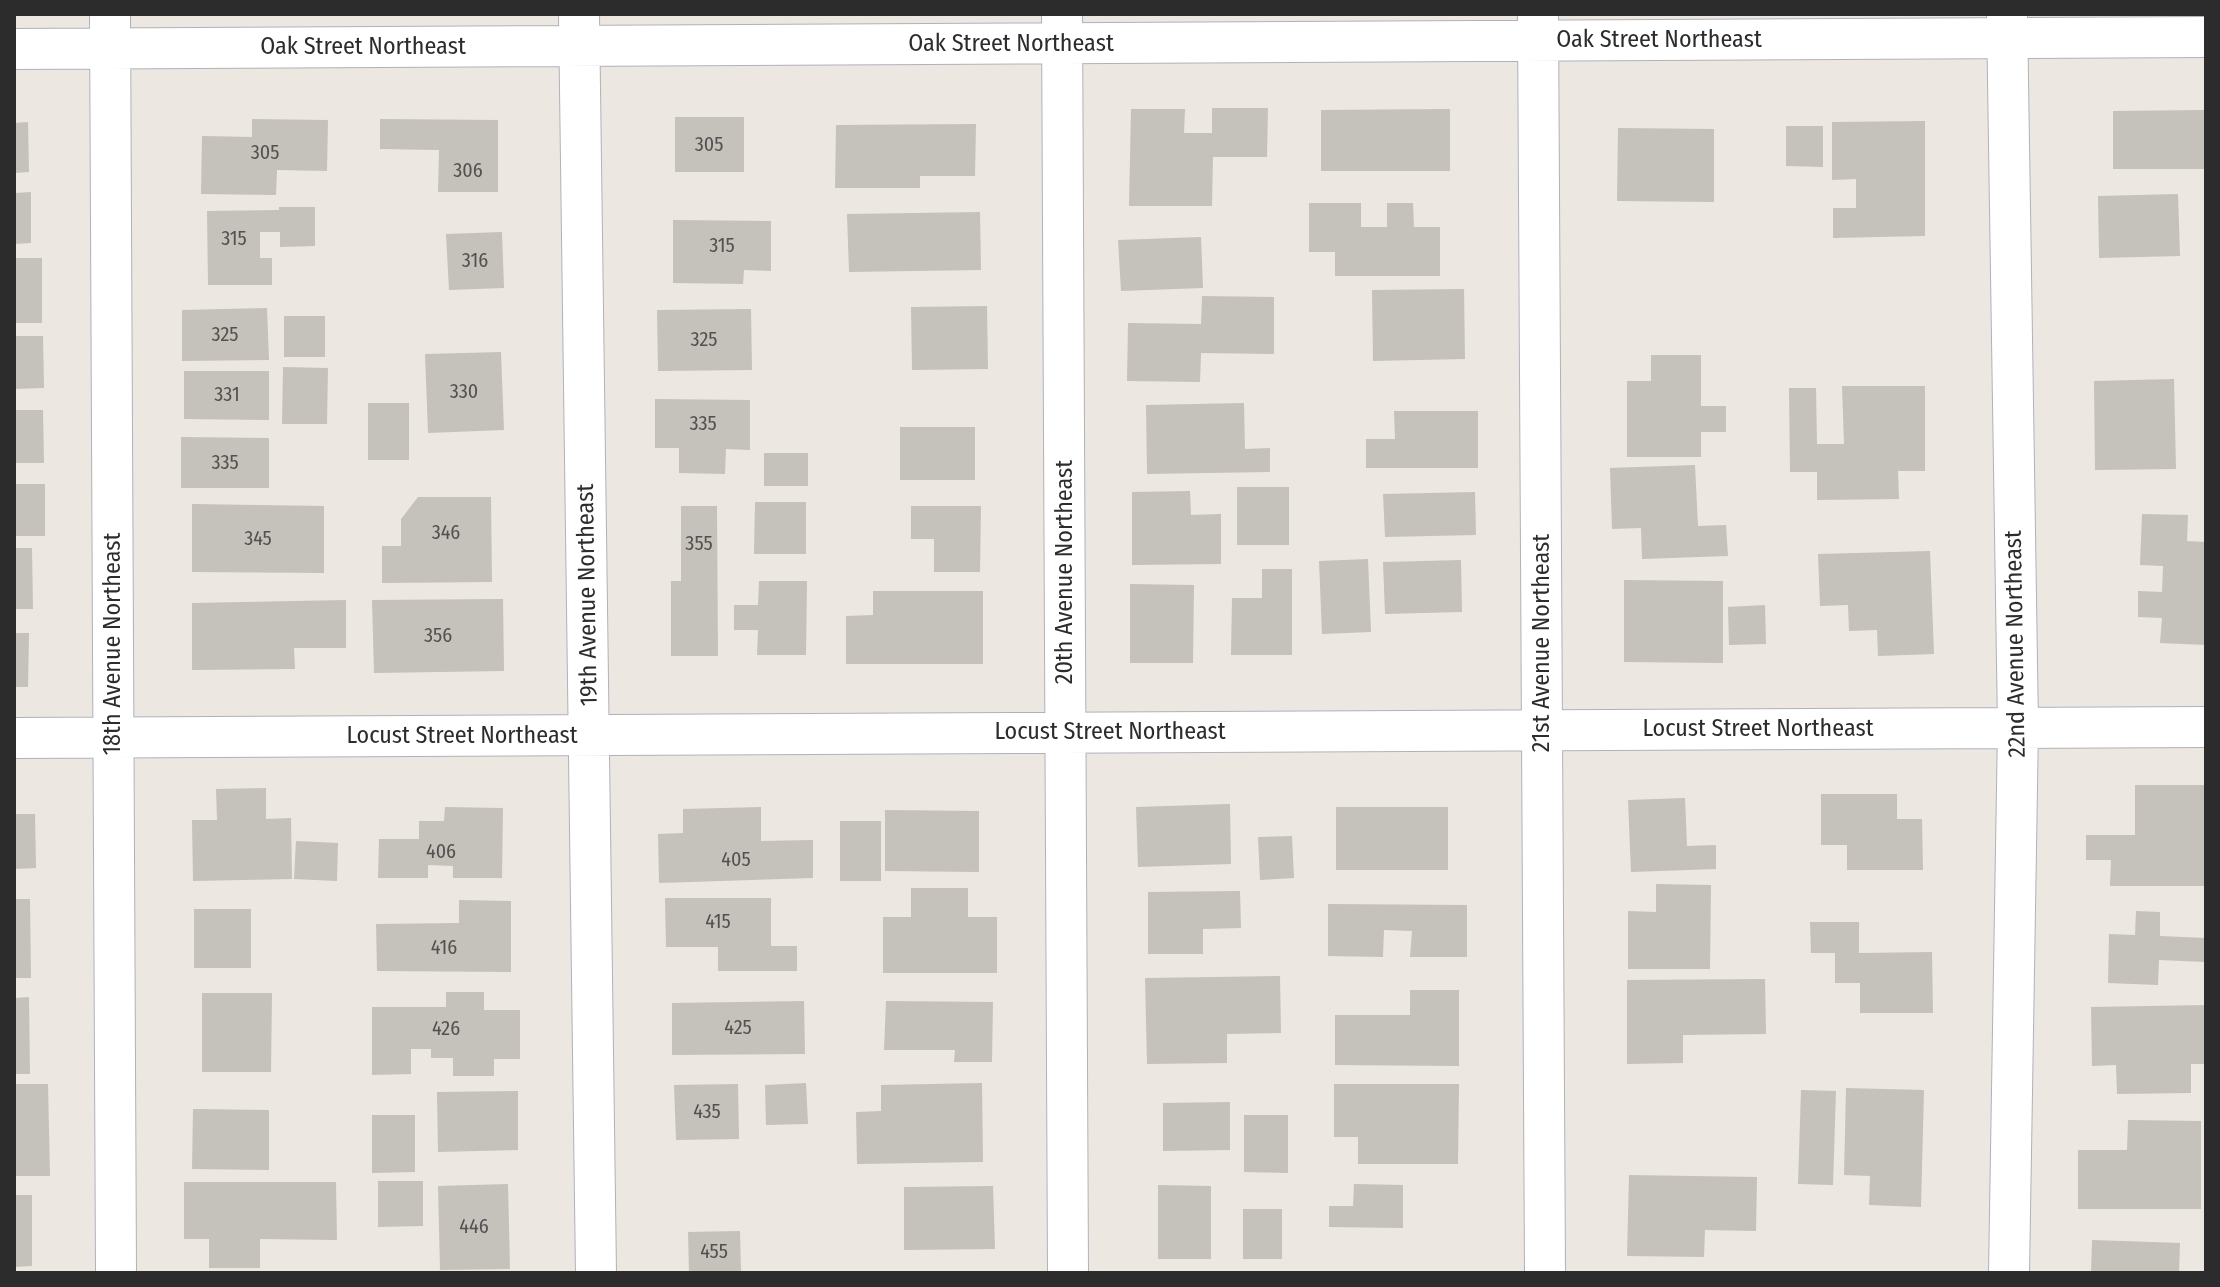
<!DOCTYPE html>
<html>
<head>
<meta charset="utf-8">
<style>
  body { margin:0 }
  #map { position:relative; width:2220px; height:1287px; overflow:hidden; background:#ece7e0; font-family:"Fira Sans Condensed",sans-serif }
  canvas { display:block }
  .frame { position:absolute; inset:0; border:16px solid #2c2c2c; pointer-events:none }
</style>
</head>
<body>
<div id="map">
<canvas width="2220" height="1287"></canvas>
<div class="frame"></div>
</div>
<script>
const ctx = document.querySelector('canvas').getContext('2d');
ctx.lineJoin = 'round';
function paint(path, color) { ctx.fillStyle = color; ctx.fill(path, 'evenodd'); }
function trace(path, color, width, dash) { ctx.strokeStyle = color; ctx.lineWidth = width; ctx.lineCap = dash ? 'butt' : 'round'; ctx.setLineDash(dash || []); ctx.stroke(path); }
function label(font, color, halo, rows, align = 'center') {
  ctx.font = font + ' "Fira Sans Condensed",sans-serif'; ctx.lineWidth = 8; ctx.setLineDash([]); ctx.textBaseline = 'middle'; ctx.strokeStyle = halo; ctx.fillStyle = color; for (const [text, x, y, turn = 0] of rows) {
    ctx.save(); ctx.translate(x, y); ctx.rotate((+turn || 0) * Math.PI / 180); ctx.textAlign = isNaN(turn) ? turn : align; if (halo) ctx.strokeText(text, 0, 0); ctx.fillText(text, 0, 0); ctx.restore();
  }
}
paint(new Path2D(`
  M1212 108H1268L1267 157H1213L1212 206H1129L1131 109H1185L1184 133H1212Z
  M1450 109V171H1321V110Z
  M2206 110V169H2113V111Z
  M675 117H744V172H675Z
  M252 119 328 120 327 171 277 170 276 195 201 194 202 136 252 137Z
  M380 119 498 120V192H438L439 150 380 149Z
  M1925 121V236L1833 238V208H1856V179L1832 180V122Z
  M28 122 29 172 14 173V123Z
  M976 124 975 176H920V188H835L836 125Z
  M1786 126H1823V167L1786 166Z
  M1618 128 1714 129V202L1617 201Z
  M31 192V243L14 244V193Z
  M2178 194 2180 256 2099 258 2098 196Z
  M1309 203H1361V227H1387V203H1413L1414 227H1440V276H1335V252H1309Z
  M279 207H315V246L280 247V232H260V258H272V285H208L207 211 279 210Z
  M980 212 981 270 849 272 847 214Z
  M673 220 771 221V271L744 270 743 284 673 283Z
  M502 232 504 288 449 290 446 234Z
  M1201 237 1203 288 1121 291 1118 240Z
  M14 258H42V323H14Z
  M1464 289 1465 359 1373 361 1372 290Z
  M1202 296 1274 297V354L1201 353 1200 382 1127 381 1128 323 1201 324Z
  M987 306 988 369 912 370 911 307Z
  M267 308 269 360 182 361V310Z
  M751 309 752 370 658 371 657 310Z
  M284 316H325V357H284Z
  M14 336H43L44 388 14 389Z
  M501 352 504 430 428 433 425 354Z
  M1651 355H1701V406H1726V432H1701V457H1627V381H1651Z
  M283 367 328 368 327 424H282Z
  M184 371H269V420L184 419Z
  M2174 379 2176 469 2095 470 2094 381Z
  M1842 386H1925V471H1898L1899 499 1817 500V472H1790L1789 388H1816L1817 444H1844Z
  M655 399 750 400V450L726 449 725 474 679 473V448H655Z
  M368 403H409V460H368Z
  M1244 403 1245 449 1270 448V472L1147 474 1146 405Z
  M14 410H43L44 463H14Z
  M1394 411H1478V468H1366V439H1395Z
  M900 427H975V480H900Z
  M181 437 269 438V488H181Z
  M764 453H808V486H764Z
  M1695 465 1698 526 1726 525 1728 556 1642 559 1641 528 1612 529 1610 468Z
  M14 484H45V536H14Z
  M1237 487H1289V545H1237Z
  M1190 491 1191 515 1221 514V564L1132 565V492Z
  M1475 492 1476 535 1385 537 1383 494Z
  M418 497H491L492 582 382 583V546H401V519Z
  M755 502H806V554H754Z
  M192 504 324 506V573L192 572Z
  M681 506H717L718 656H671V581H681Z
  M911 506H981L980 572H934V539H911Z
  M2142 514 2188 515 2187 541 2206 542V645L2160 643 2162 618 2138 617V591L2162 592 2163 566 2140 565Z
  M14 548H32L33 609H14Z
  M1930 551 1934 654 1878 656 1877 630 1849 631 1848 605 1820 606 1818 554Z
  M1368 559 1371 632 1322 634 1319 561Z
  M1461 560 1462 612 1385 614 1383 562Z
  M1262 569H1292V655H1231L1232 598H1262Z
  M1624 580 1723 581V663L1624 662Z
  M759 581H807L806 655H757L758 630H734V605H758Z
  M1130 584 1194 585 1193 663H1130Z
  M873 591H983V664H846V616L873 615Z
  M503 599 504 671 374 673 372 600Z
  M346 600V648H294L295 669 192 670V603Z
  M1765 605 1766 644 1729 645 1728 607Z
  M14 633H29L28 687H14Z
  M2135 785H2206V886H2110L2111 860H2086V835H2135Z
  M266 788V819L291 818 292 879 193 881 192 820H217L216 789Z
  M1821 794H1897V819H1922L1923 870H1847V845H1821Z
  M1685 798 1687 846 1716 845V869L1631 872 1628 800Z
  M1230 804 1231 864 1138 867 1136 807Z
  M445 807 503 808 502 878H453V866L428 865V878H378L379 839H419V821H444Z
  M761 807V841L813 840V878L659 883 658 834 683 833V809Z
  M1336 807H1448V870H1336Z
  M885 810 979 811V872L885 871Z
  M14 814H35L36 868 14 869Z
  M840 821H881V881H840Z
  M1292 836 1294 878 1260 880 1258 837Z
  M296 841 338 843 337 881 294 879Z
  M1656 884 1711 885 1710 969H1628V911L1656 912Z
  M911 888H968V917H997V973H883V917H911Z
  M1240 891 1241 928 1203 929V954H1148V892Z
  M665 898H771V946H797V971H718V947H666Z
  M14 899H30L31 978H14Z
  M459 900 511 901V972L377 971 376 924 459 923Z
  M1328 904 1467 905V957H1410L1412 931 1384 930 1383 957 1328 956Z
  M194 909H251V968H194Z
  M2136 911 2160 912V936L2206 938V962L2159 960 2158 985 2108 983 2109 934 2135 935Z
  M1810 922H1859V953L1932 952 1933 1013H1860V983H1835V953H1811Z
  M1280 976 1281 1033 1227 1034V1063L1147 1064 1145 978Z
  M1765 979 1766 1034 1683 1035V1063L1627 1064V980Z
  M1410 990H1459V1066L1335 1065V1015H1410Z
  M446 992H484V1010H520V1059H494V1076H453V1058H431V1049H411V1074L372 1075V1007H446Z
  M202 993H272L271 1072H202Z
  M29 997 30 1074H14V998Z
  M804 1001 805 1054 672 1055V1003Z
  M886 1001 993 1002 992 1062H954L955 1050H884Z
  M2206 1005V1064H2191V1093L2117 1094 2116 1065 2092 1066 2091 1007Z
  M806 1083 808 1124 766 1125 765 1085Z
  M982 1083 983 1162 857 1164 856 1112 881 1111V1085Z
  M14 1084H48L50 1176H14Z
  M738 1084 739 1139 676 1140 674 1085Z
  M1334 1084H1459L1458 1164H1358V1137H1334Z
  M1846 1088 1924 1090 1921 1207 1869 1205 1870 1176 1844 1175Z
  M1801 1090 1836 1091 1833 1185 1798 1184Z
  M518 1091V1150L438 1152 437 1092Z
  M1230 1102V1150L1163 1151V1103Z
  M193 1109 269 1110V1170L192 1169Z
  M372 1115H415V1172L372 1173Z
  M1244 1115H1288V1173L1244 1172Z
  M2128 1120 2201 1121V1209H2078V1150H2127Z
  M1629 1175 1757 1177 1756 1231 1705 1230 1704 1257 1627 1256Z
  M378 1181H423V1226L378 1227Z
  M184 1182H336L337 1240 260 1239V1268H209V1239H184Z
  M508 1184 510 1269 440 1270 438 1186Z
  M1354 1184 1403 1185V1228L1329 1227V1206H1353Z
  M1158 1185 1211 1186V1259H1158Z
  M993 1186 995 1249 904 1250V1187Z
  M14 1195H32V1266L14 1267Z
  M1243 1209H1282V1259H1243Z
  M740 1231 741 1273H689L688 1232Z
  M2092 1240 2180 1243 2179 1273H2091Z`), '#c5c1bb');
const minor = new Path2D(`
  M110 14 116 1273
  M579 14 596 1273
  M1062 14 1068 1273
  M1538 14 1545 1273
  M2007 14 2018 727 2009 1273
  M14 49 2206 37
  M14 738 2206 727`);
trace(minor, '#b0b2bb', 42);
trace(minor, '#fff', 40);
label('20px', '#525150', null, [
  ["305",709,145],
  ["305",265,153],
  ["306",468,171],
  ["315",234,239],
  ["315",722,246],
  ["316",475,261],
  ["325",225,335],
  ["325",704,340],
  ["330",464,392],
  ["331",227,395],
  ["335",703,424],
  ["335",225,463],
  ["346",446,533],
  ["345",258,539],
  ["355",699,544],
  ["356",438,636],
  ["406",441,852],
  ["405",736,860],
  ["415",718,922],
  ["416",444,948],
  ["425",738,1028],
  ["426",446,1029],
  ["435",707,1112],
  ["446",474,1227],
  ["455",714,1252]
]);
label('24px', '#2c2c2c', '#fff', [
  ["Oak Street Northeast",1659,40],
  ["Oak Street Northeast",1011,44],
  ["Oak Street Northeast",363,47],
  ["20th Avenue Northeast",1065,572,-90],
  ["19th Avenue Northeast",588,595,-91],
  ["21st Avenue Northeast",1542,643,-90],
  ["18th Avenue Northeast",113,644,-90],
  ["22nd Avenue Northeast",2016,644,-91],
  ["Locust Street Northeast",1758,729],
  ["Locust Street Northeast",1110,732],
  ["Locust Street Northeast",462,736]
]);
</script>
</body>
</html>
